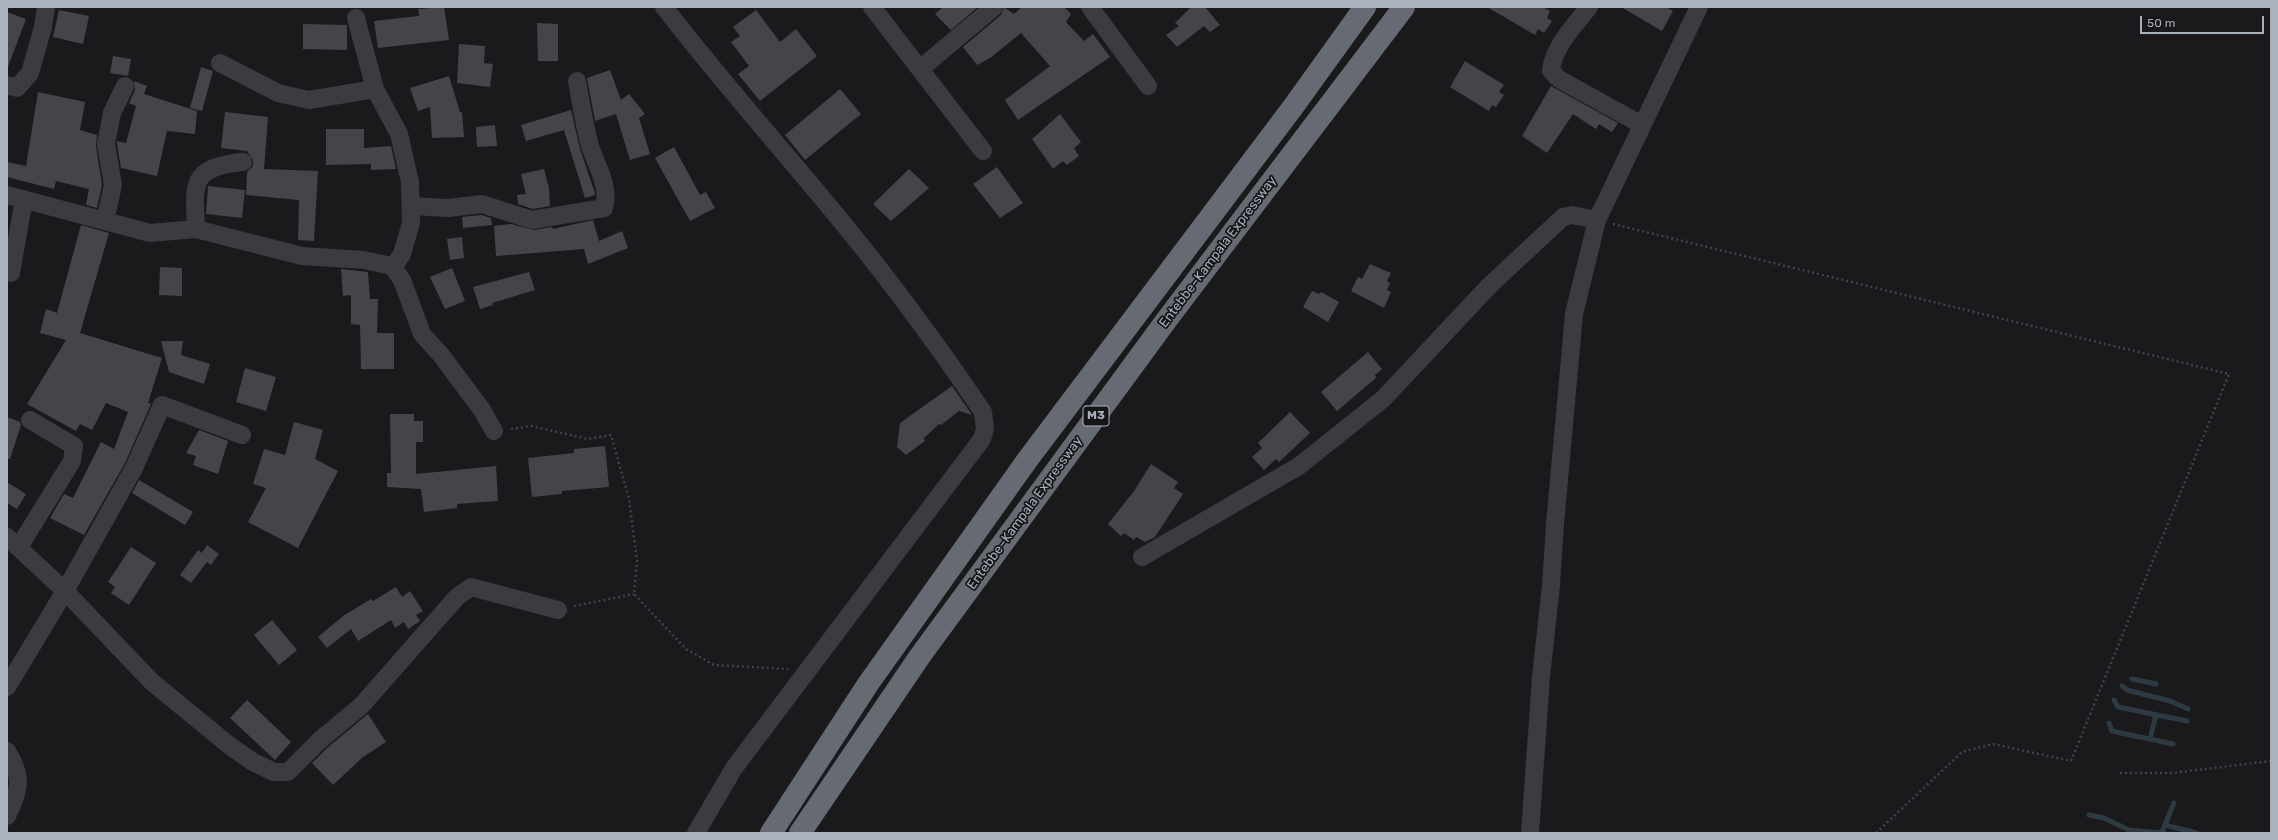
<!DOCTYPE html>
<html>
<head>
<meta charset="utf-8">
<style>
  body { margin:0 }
  #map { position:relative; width:2278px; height:840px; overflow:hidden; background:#1a1a1d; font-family:Rubik,sans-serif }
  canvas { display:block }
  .frame { position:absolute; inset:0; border:8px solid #abb2bd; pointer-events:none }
  .scale { position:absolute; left:2140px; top:16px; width:124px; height:18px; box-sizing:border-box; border:2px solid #abb2bd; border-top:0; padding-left:5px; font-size:12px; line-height:14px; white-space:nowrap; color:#abb2bd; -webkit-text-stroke:3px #151518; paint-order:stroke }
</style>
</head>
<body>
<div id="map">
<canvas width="2278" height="840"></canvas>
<div class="frame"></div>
<div class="scale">50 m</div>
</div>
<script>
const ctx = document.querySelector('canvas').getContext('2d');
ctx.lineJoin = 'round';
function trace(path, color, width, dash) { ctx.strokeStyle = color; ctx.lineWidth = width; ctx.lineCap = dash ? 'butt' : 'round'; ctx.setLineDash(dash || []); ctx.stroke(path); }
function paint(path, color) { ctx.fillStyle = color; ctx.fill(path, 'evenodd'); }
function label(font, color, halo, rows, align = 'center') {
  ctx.font = font + ' Rubik,sans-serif'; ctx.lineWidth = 3.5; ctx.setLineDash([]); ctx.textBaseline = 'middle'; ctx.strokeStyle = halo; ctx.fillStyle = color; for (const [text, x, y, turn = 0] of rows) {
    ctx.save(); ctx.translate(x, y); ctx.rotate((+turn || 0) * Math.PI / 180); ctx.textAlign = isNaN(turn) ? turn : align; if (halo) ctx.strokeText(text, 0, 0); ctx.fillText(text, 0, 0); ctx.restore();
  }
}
trace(new Path2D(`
  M2132 679 2156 684
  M2122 686 2127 690 2170 701 2188 709
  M2114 700 2118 707 2187 721
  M2109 723 2112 731 2173 744
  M2150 739 2156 715
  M2089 815 2104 818 2129 830 2162 833
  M2165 825 2197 833
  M2164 833 2162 832 2174 803`), '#2e3a42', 5);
paint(new Path2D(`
  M444 7 449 40 378 48 374 21 419 16 418 9Z
  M943 7H978L951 30 935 14Z
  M1004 7 1014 14 1022 7H1064L1071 14 1066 22 1084 41 1093 34 1110 57 1018 120 1005 100 1050 66 1021 33 990 58 977 65 963 47 1001 15Z
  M1191 7H1205L1220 25 1210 32 1204 26 1177 47 1166 35 1179 26 1175 23Z
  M1487 7H1543L1550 11 1547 18 1552 21 1544 33 1538 29 1535 35Z
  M1621 7H1666L1673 11 1662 31Z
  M59 10 89 16 83 44 53 37Z
  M756 10 780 42 796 29 817 56 760 101 738 74 749 66 731 42 740 36 733 27Z
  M7 12 26 19 8 67H7Z
  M537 23 558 24V61H538Z
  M303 24 347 25V50L303 49Z
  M459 44 485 46 484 63 493 64 490 87 457 83Z
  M113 56 131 59 128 76 110 73Z
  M1465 61 1504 85 1499 92 1504 95 1496 107 1492 105 1489 111 1450 87Z
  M201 67 213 71 202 111 190 108Z
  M610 70 621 100 629 94 645 114 639 118 650 154 630 160 616 114 595 121 587 78Z
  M449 76 460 112H462L464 137 432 138 430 107 418 111 410 88Z
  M134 81 147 86 144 94 197 111 195 134 167 131 157 176 121 168 117 144V141L126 143 136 106 129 103 135 90Z
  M1551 86 1618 123 1612 132 1599 124 1596 129 1573 114 1547 153 1522 136Z
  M840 89 861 114 805 160 785 135Z
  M38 92 85 102 80 130 97 135 96 146 102 185 97 208 86 205 89 189 56 181 54 189 7 177V162L26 166Z
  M571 110 580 149 595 193V195L585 198 564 130 526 141 521 125Z
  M225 112 268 117 264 169 318 171 314 241 298 240 299 200 246 195 247 172 253 166V160L247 151 221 148Z
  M1060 114 1081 142 1074 148 1079 156 1067 165 1063 161 1053 169 1032 139Z
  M495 125 497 146 477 147 476 127Z
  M326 129H364V148L391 146 396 169 371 170V164L326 165Z
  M674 147 700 195 706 192 715 208 690 221 655 158Z
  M997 167 1023 203 1000 218 973 184Z
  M544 169 549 188 550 206 533 209 518 204 517 195 526 194 521 174Z
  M909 169 929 188 891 221 873 204Z
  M208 186 245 190 242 218 206 214Z
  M481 215 491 218 492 225 463 228 462 217Z
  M593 220 599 241 622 231 628 248 588 264 584 249 496 256 494 226 511 224 534 230 552 227 553 229Z
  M81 225 109 233 80 333 162 358 148 403 151 404 125 463 84 535 50 518 64 494 73 498 101 442 114 449 128 412 106 403 92 430 80 424 76 431 27 404 66 340 40 333 46 309 57 313Z
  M462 237 464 258 450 260 447 239Z
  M1370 264 1391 273 1387 281 1390 283 1387 290 1391 292 1384 308 1351 291 1358 277 1362 279Z
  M160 267 182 268V296L159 295Z
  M452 268 465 301 445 309 430 277Z
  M341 269 368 272 370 299H378L377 333H394V369H361L360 325 351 324V295L343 296Z
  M529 272 535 290 492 303 493 305 480 309 473 287Z
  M1312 291 1319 294 1321 292 1339 302 1328 322 1303 307Z
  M161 341H183L181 355 210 364 204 384 169 372Z
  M1368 352 1382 369 1375 375 1376 378 1337 411 1321 392Z
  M245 368 276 377 266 411 236 402Z
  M952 386 972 415 959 411 941 425 939 424 924 438 925 441 906 455 897 447 900 423Z
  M1290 412 1310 433 1279 462 1276 459 1264 470 1252 457 1262 448 1258 443Z
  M390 414H414V421H423V442H416V474L496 466 498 501 457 504V508L424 512 421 489 387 487V473H391Z
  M7 417 20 422 21 425 10 459H7Z
  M294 422 323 430 315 459 338 471 298 548 248 522 266 488 253 484 264 449 285 455Z
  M199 430 228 441 218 474 193 465 196 456 186 453Z
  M605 446 609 487 562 491V494L532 497 528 458 574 453V449Z
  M1151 464 1178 482 1174 488 1183 494 1155 537 1145 542 1136 537 1134 540 1124 533 1121 536 1108 524 1134 491Z
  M139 480 193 512 185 525 132 493Z
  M7 482 26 494 17 509 7 503Z
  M207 545 219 554 211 565 207 562 191 583 180 575 198 550 202 553Z
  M131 547 156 563 129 605 111 593 115 587 108 582Z
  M396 587 402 597 410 591 423 611 416 615 420 621 408 629 404 622 395 628 391 620 358 641 351 629 327 648 318 637 343 616 371 599 373 601Z
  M272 620 297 650 279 665 254 635Z
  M247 700 291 742 275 760 230 718Z
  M368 714 386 742 363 757 333 785 312 763 327 748Z`), '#44454a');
trace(new Path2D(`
  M1613 224 2229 374 2071 761 1993 744 1962 752 1876 833
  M511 429 531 426 588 439 611 435 629 499 637 561 634 594 686 649 714 665 788 669
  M574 606 634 594
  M2120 773H2172L2271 761`), '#404349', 2.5, [2, 3]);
trace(new Path2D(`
  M664 7C721 81 783 150 842 222 892 283 939 347 983 412L985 429 982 439 734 768 696 833
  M872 7 983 151
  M1090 7 1148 86
  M1589 7C1575 25 1553 47 1551 71L1559 79 1642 125
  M356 18 375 89 399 134 410 182 411 223 402 254 394 266H392
  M220 63 278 93 309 100 375 89
  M920 69 994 7
  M7 85 17 88 30 73 43 27 46 7
  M7 195 150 233 196 229 302 256 364 260 392 266 402 280 422 334 441 355 482 410 494 431
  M412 206 448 208 482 204 532 220 604 208C610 186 597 167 590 146 584 125 581 103 577 81
  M105 221 113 185 106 144 112 113 125 86
  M196 229C194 183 190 167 243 162
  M11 273 24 199
  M242 435 162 405 134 468 65 591 152 682 230 746 253 762 274 772H288L320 740 361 706 457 597 471 587 558 610
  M7 537 65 591 7 687
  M19 547 72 461 74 446 30 420
  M1142 557 1299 466 1383 399 1489 286 1563 217 1572 215 1597 220
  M7 751C23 776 20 791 7 816
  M1530 833 1541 677 1551 585 1555 524 1574 314 1597 220 1699 7`), '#3a3c42', 18);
trace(new Path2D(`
  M771 833 868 684 1028 459 1293 107 1365 7
  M800 833 920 656 1168 318 1404 7`), '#666a73', 22);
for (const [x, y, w] of [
  [1096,416,26]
]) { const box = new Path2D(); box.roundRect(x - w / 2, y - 10, w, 20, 3); ctx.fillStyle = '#151518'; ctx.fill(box); trace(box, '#abb2bd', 1); }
label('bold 12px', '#abb2bd', null, [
  ["M3",1096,416]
]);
label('13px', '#abb2bd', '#151518', [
  ["Entebbe–Kampala Expressway",1218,252,-53],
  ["Entebbe–Kampala Expressway",1025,513,-54]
]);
</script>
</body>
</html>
